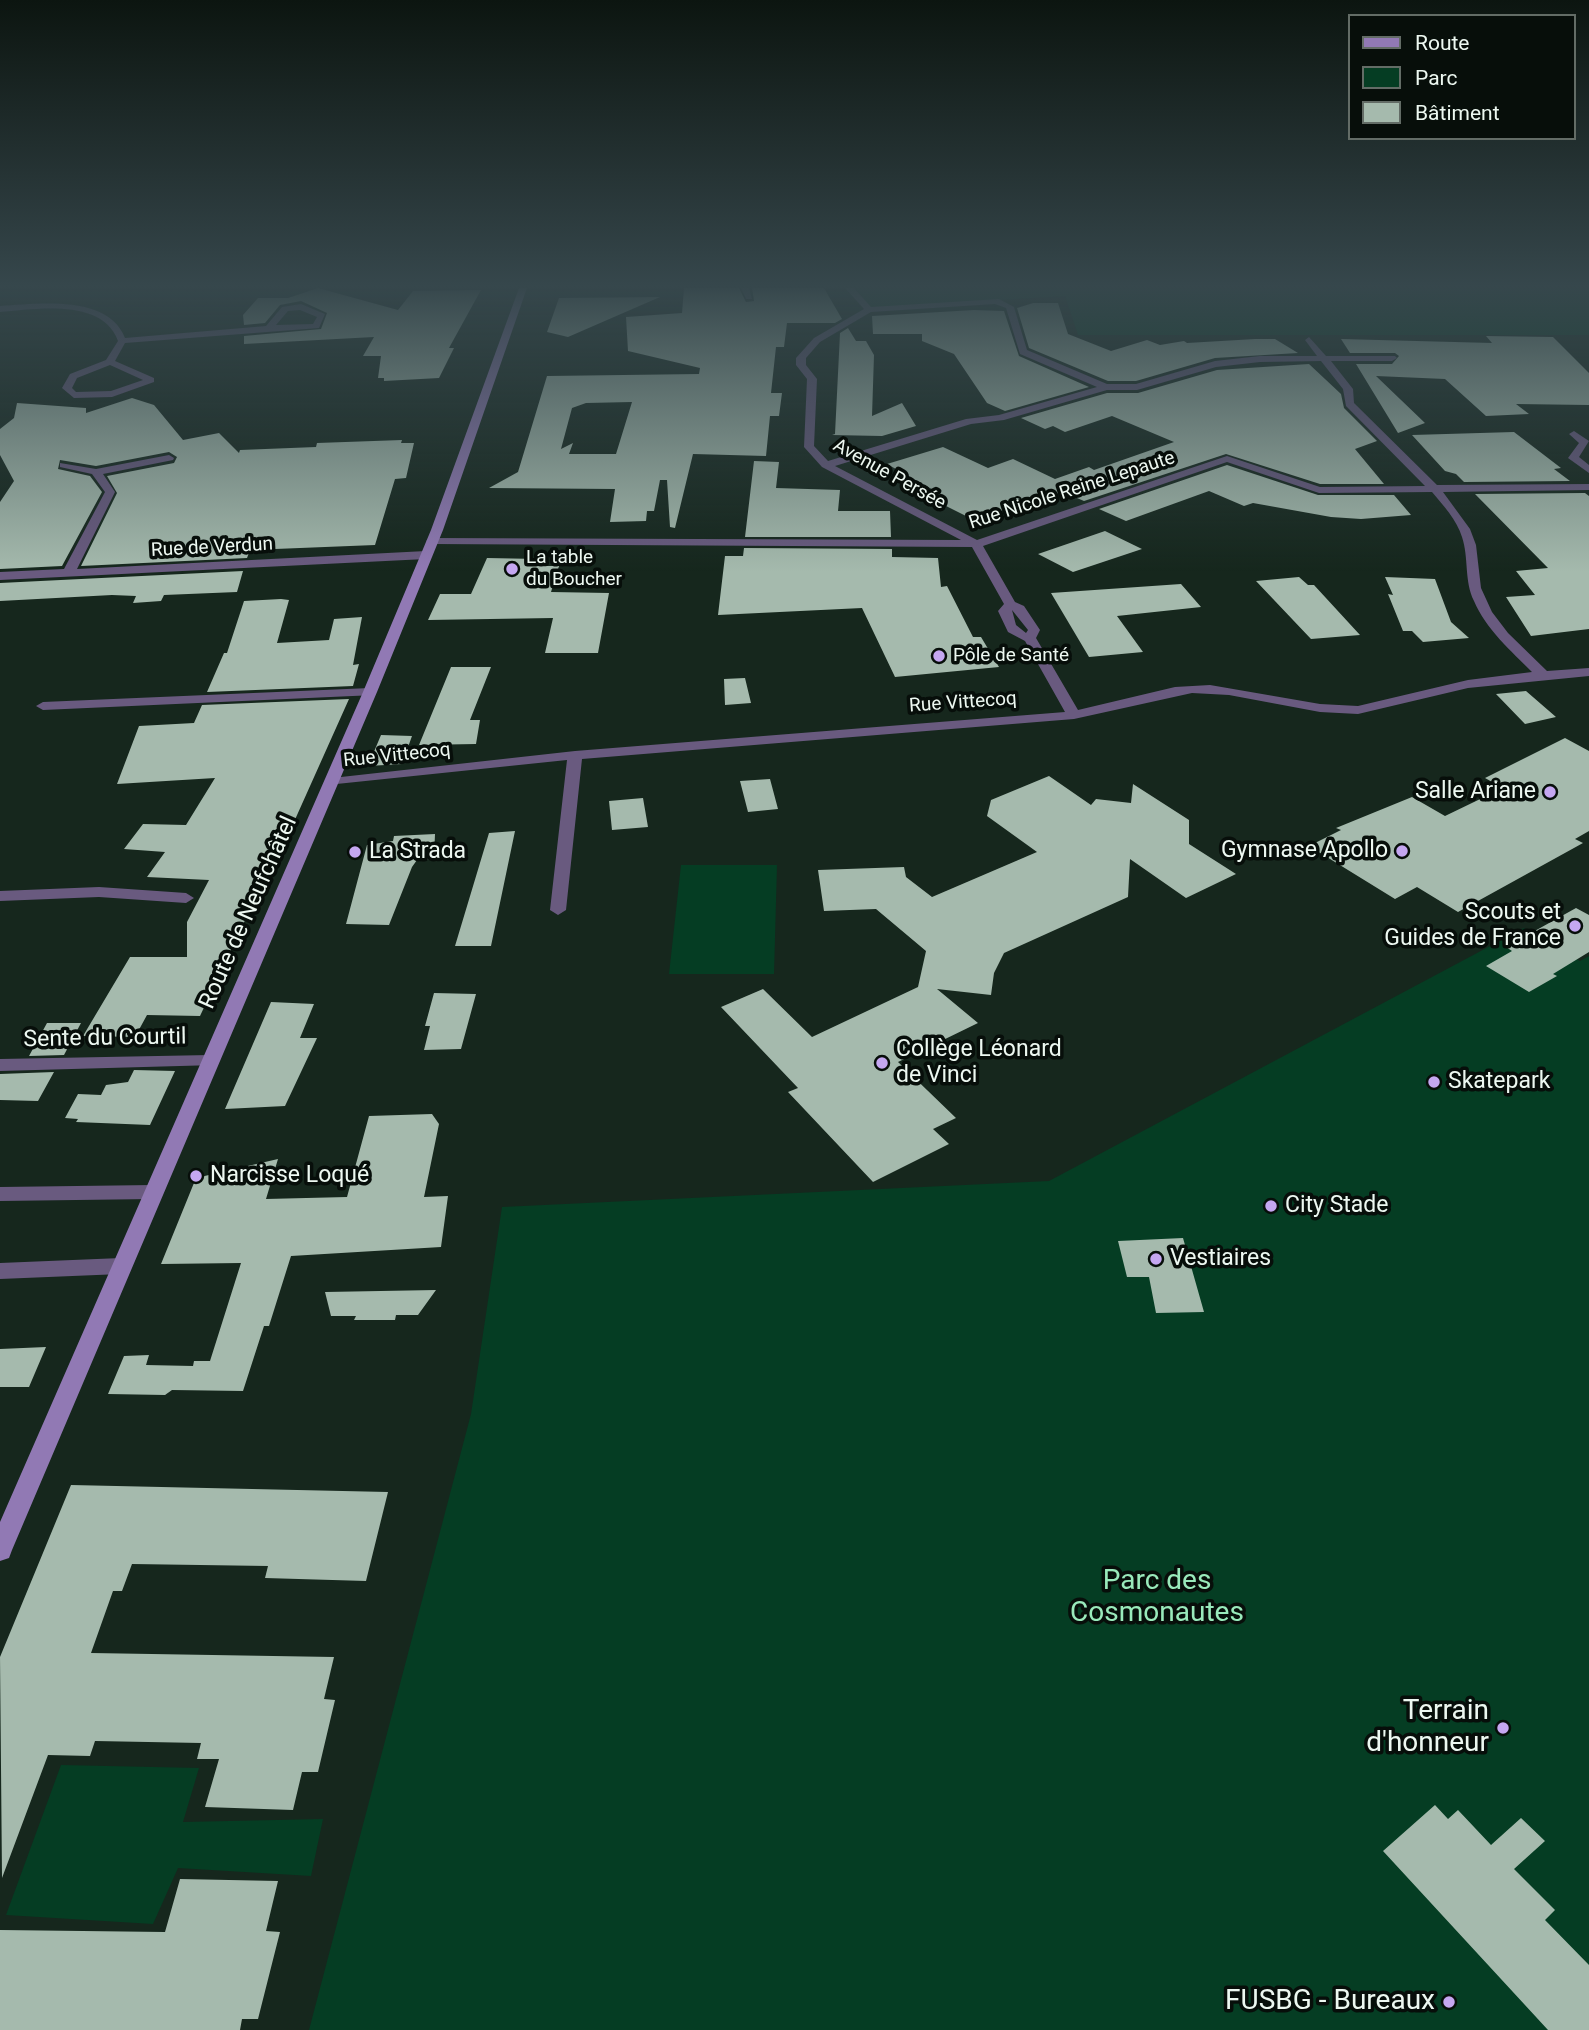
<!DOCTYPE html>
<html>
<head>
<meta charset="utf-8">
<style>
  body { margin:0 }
  #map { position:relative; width:1589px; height:2030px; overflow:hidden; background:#16271d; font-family:Roboto,sans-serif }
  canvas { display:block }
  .legend { position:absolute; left:1348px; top:14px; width:228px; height:126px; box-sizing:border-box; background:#070e0a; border:2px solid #636c66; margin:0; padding:9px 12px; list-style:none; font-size:21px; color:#edf8f1 }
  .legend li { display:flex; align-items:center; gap:14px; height:35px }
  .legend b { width:35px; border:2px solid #636c66 }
</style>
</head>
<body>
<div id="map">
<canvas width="1589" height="2030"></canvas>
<ul class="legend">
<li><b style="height:9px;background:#9179b4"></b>Route</li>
<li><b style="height:19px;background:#053d23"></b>Parc</li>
<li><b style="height:19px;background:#a5baad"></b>Bâtiment</li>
</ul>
</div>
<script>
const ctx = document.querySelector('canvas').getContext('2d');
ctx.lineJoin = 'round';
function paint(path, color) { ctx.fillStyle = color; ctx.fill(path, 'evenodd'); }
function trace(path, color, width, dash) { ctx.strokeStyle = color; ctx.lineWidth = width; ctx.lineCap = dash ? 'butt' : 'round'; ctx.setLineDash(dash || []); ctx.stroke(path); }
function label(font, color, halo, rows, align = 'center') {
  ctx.font = font + ' Roboto,sans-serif'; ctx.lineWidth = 7; ctx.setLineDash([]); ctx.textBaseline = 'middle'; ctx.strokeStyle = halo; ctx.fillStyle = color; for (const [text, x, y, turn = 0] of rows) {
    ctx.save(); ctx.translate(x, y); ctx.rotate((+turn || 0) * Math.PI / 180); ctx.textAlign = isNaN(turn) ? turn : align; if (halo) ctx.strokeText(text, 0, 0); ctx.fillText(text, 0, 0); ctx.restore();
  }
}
paint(new Path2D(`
  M855 288H1589V335H1078L1065 296 871 308Z
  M681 865H777L774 974H669Z
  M1524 928 1580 961 1589 956V2030H309L471 1414 502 1207 1049 1181Z
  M61 1765 199 1768 183 1822 323 1819 311 1876 178 1868 153 1924 6 1915Z`), '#053d23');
paint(new Path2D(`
  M318 288 398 310 413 291 481 290 449 348H454L439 378 384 381V378H378L381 356H363L374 337 244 344V336L321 329 327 313 301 301 280 305 265 323 244 325 243 315 258 298H288Z
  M684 288H739L746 302 754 301 752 288H824L842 319 835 323H787L784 347H776L771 393H782L779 416H770L766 456 693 454 675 528 670 527 667 480H660L654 511H647L646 521 610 522 615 489 489 488 518 472 547 376 699 374 700 368 628 351 626 317 682 313ZM632 402 616 454H569L573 443 561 449 572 408 586 403Z
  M660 297 568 337 547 332 559 298Z
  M1033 303H1058L1068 334 1111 351 1147 340 1160 345 1184 341 1187 343 1255 339H1275L1298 353 1215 358 1136 381H1108L1029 348 1017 308Z
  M974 310 1004 311 1019 356 1089 387 1005 411 987 403 954 354 922 341V334H873L872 316Z
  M848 328 856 341H866L874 355 872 416 902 403 916 426 882 436 832 435 835 434 840 333Z
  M1486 336 1553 337 1589 373V405L1516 404 1529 414 1486 416 1445 379 1376 376 1425 423 1398 433 1356 364H1392L1399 356 1395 353H1350L1341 339 1492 343Z
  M1309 364 1341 394 1344 408 1377 441 1355 449 1384 484H1320L1226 454 1084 501 1063 492 974 520 916 491 937 492 887 464 943 447 988 468 1013 459 1055 479 1089 467 1094 470 1174 442 1112 416 1065 432 1053 426 1045 429 1021 418 1107 393H1138L1217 370Z
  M132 398 154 405 183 440 219 433 239 453 240 450 316 447 317 443 402 440 401 443H414L406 478 395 479 375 545 250 550 247 558 81 566 117 493 107 476 174 463 177 457 169 452 96 466 60 460 58 469 90 476 102 492 62 566 0 569V502L14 481 0 455V429L14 418 17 403 86 408V413Z
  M1514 432 1561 468 1554 469 1570 481 1464 482 1456 474 1445 471 1412 435Z
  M754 461 779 462 776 488 840 490 838 511H890L891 537H745Z
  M1227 465 1318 495H1394L1411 515 1361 519 1331 517 1253 503 1244 506 1209 491 1126 521 1099 509Z
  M1585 493 1589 496V629L1531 636 1506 597 1535 595 1516 571 1548 568 1475 494Z
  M1105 531 1142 549 1073 572 1038 554Z
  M744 548 892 549V557L938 558 941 587 947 586 973 637H981L999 667 895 677 862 608 718 615 725 556H743Z
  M487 558 538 559 535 566H559L551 592 609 593 598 653H545L553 618 428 620 440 594H471Z
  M243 571 237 592 164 595 161 601 133 603 136 596 112 595 0 601V583Z
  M1299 577 1308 585H1314L1360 635 1311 639 1256 581Z
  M1385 577 1435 579 1451 622 1469 638 1423 642 1412 631H1403L1388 594 1393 595Z
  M1181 584 1201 607 1117 616 1143 652 1089 657 1051 593Z
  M281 599 289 600 277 643 329 640 334 619 362 617 353 665 359 664 353 686 207 692 224 653H227L244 601Z
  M451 667H491L470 720H480L476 744 419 745Z
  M745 678 751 703 725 705 724 679Z
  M1526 691 1556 717 1525 724 1496 694Z
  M349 699 259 900 255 899 200 1016 147 1015 135 1037 83 1036 130 957H187V922L209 880 147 877 165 852 124 849 143 824 186 825 215 778 117 784 139 726 194 723 202 705Z
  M381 735 412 736 402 764 368 766Z
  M1565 738 1589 751V831L1575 839 1583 843 1458 912 1417 887 1395 899 1309 846 1341 830 1336 828 1412 797 1445 816 1503 788 1485 778Z
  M1049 776 1091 805 1096 799 1131 803 1133 784 1189 820V844L1236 874 1186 898 1130 859 1128 897 1004 953 994 973 991 995 937 989 978 1023 898 1062 956 1118 933 1129 949 1144 873 1182 788 1092 798 1088 721 1007 763 989 812 1037 918 987 926 951 876 909 824 911 818 870 904 867 906 877 932 897 1037 852 987 816 991 800Z
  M770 779 778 809 748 812 740 781Z
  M643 798 648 827 612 830 609 801Z
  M515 831 491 946H455L489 833Z
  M435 834 434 859 417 860 412 867 389 925 346 924 367 845 393 841 394 836Z
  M1576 908 1589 915V952L1553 974 1557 976 1529 992 1486 966 1512 951 1506 947Z
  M434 993 476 994 461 1049 424 1050 430 1026H425Z
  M271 1002 314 1004 300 1038H317L285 1106 225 1109Z
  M47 1023H81L64 1055 29 1056Z
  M134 1070 175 1071 150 1125 76 1122 78 1119 65 1118 78 1094 101 1095 106 1085 128 1082Z
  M54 1072 38 1101 0 1100V1074Z
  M432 1114 439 1124 424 1197 448 1196 441 1247 291 1256 269 1326H264L243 1391 172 1390 165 1395 108 1394 124 1356 149 1355 146 1365 193 1366 194 1361H210L241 1263 161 1264 196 1178 278 1159 266 1199 347 1197 369 1116Z
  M1183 1238 1204 1312 1156 1313 1149 1277H1127L1118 1241Z
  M436 1290 418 1315H396L395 1320H354L356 1316H331L325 1292Z
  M46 1347 29 1387H0V1349Z
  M71 1485 388 1492 366 1581 265 1578 268 1566 132 1564 122 1591H113L91 1653 334 1657 324 1699 335 1700 318 1772H302L293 1810 205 1807 219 1759H197L201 1743 95 1741 90 1756 48 1755 2 1878 0 1657Z
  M1435 1805 1448 1819 1458 1810 1491 1845 1521 1818 1545 1841 1514 1869 1555 1910 1545 1920 1589 1965V2030H1548L1383 1851Z
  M180 1879 278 1881 266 1931 280 1932 258 2019H242L240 2030H0V1930L165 1932Z`), '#a5baad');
paint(new Path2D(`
  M741 288H749L752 299H746Z
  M845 288H854L871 307 999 299 1014 307 1027 350 1107 384H1136L1215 361 1260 356H1317L1305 340 1309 337 1326 356H1395L1397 358 1392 361H1331L1353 389 1354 403 1437 485 1589 484V490L1443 492 1470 529 1476 545 1481 588 1492 612 1508 633 1547 671 1589 668V676L1468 688 1358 714 1320 712 1229 695 1192 693 1074 719 582 759 566 910 558 915 550 910 567 760 327 785V779L332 778 575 751 1065 712 1025 641 1008 632 998 611 1004 604 972 547 432 544 426 541 432 538 961 540 822 467 804 447 807 379 796 365V358L814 338 864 309ZM995 304 1006 308 1020 354 1097 387 999 415 966 419 828 461 814 446 817 379 806 365V358L820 342 871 312ZM1321 361 1343 389 1346 406 1425 486 1320 487 1227 456 977 540 835 466 971 424 1004 420 1107 390H1137L1216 367 1260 362ZM1227 462 1319 493 1432 492C1443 505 1457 520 1462 537 1469 558 1464 581 1474 601 1486 629 1511 651 1532 672L1468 680 1358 706 1320 704 1210 685 1175 687 1078 710 1036 638 1040 630 1024 606 1015 602 983 546ZM1012 610 1028 630 1026 633 1016 625Z
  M301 304 325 314 319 328 125 343 115 361 154 378V382L112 397 74 398 62 388 70 374 106 360 118 341C103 298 36 309 0 312V306C38 304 108 294 125 338L266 326 282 307ZM300 310 317 317 313 324 276 325 288 311ZM110 365 143 380 111 391 76 392 72 388 77 378Z
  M1574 431 1589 441 1579 457 1589 465V473L1568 458 1579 443 1569 434Z
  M169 455 174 458 173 460 103 474 115 492 77 569 426 551 432 555 426 559 0 580V572L64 569 105 492 92 474 60 467V463L96 469Z
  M370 688 375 689V695L43 710 36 706 43 702Z
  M99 887 186 893 194 898 186 903 99 897 0 901V891Z
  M210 1055 216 1057 219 1061 216 1065 0 1071V1059Z
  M153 1185 160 1187 163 1192 160 1197 153 1199 0 1201V1187Z
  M121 1258 128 1260 131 1266 128 1272 121 1274 0 1279V1263Z`), '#695a7f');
paint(new Path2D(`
  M519 288H527L443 530 377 692 12 1550 9 1558 0 1561V1522L363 692 431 530Z`), '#9179b4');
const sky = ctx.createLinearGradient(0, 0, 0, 572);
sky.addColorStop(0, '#0c1510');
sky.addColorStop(0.5, '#36474c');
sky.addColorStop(1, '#36474c00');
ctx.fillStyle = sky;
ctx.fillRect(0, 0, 1589, 572);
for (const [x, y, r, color] of [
  [512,569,7,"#c5a7f1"],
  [939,656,7,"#c5a7f1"],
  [1550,792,7,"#c5a7f1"],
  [1402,851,7,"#c5a7f1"],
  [355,852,7,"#c5a7f1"],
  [1575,926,7,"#c5a7f1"],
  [882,1063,7,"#c5a7f1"],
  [1434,1082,7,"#c5a7f1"],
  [196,1176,7,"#c5a7f1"],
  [1271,1206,7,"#c5a7f1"],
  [1156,1259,7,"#c5a7f1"],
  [1503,1728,7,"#c5a7f1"],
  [1449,2002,7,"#c5a7f1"]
]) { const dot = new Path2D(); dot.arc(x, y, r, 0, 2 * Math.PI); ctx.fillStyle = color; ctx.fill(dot); trace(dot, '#070e0a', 2.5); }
label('19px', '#edf8f1', '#070e0a', [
  ["Avenue Persée",889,475,29],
  ["Rue Nicole Reine Lepaute",1072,491,-18],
  ["Rue de Verdun",212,548,-3],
  ["Rue Vittecoq",963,703,-4],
  ["Rue Vittecoq",397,756,-6]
]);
label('19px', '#edf8f1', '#070e0a', [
  ["La table",526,558],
  ["du Boucher",526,580],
  ["Pôle de Santé",953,656]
], 'left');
label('23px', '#edf8f1', '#070e0a', [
  ["Salle Ariane",1536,792,"right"],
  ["Gymnase Apollo",1388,851,"right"],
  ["La Strada",369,852],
  ["Scouts et",1561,913,"right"],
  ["Guides de France",1561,939,"right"],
  ["Collège Léonard",896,1050],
  ["de Vinci",896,1076],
  ["Skatepark",1448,1082],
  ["Narcisse Loqué",210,1176],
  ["City Stade",1285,1206],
  ["Vestiaires",1170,1259]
], 'left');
label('23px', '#edf8f1', '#070e0a', [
  ["Route de Neufchâtel",249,913,-66],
  ["Sente du Courtil",105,1039,-1]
]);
label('28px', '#99eabb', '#070e0a', [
  ["Parc des",1157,1582],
  ["Cosmonautes",1157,1614]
]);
label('28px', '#edf8f1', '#070e0a', [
  ["Terrain",1489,1712],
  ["d'honneur",1489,1744],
  ["FUSBG - Bureaux",1435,2002]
], 'right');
</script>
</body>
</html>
